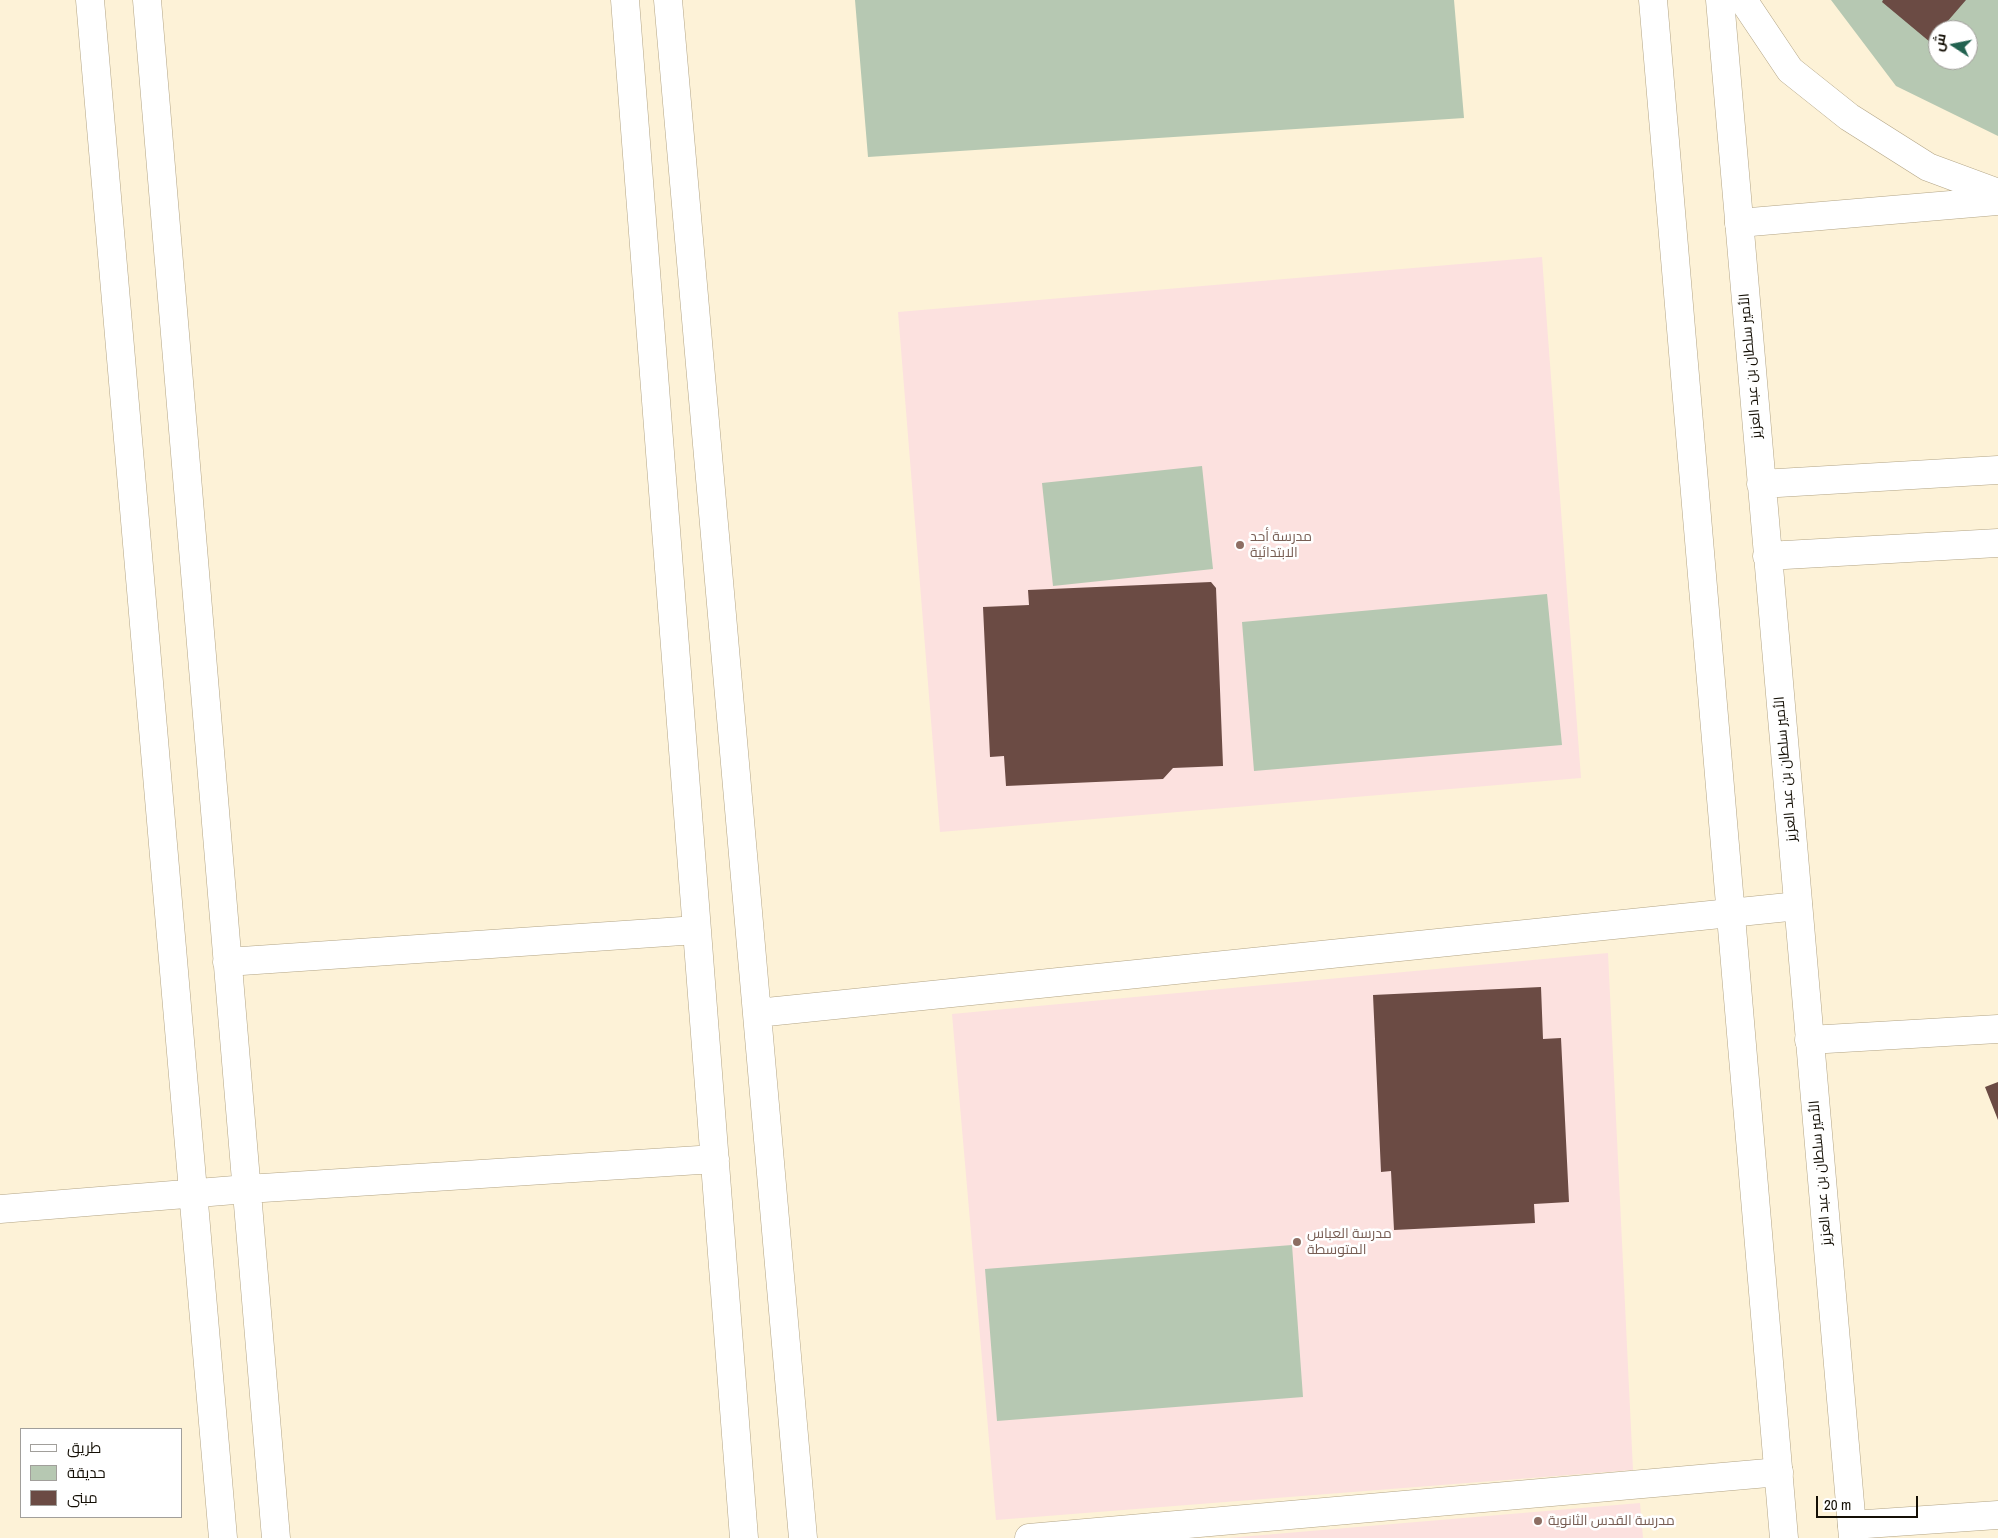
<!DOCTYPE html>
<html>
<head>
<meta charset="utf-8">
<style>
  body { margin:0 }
  #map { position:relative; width:1998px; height:1538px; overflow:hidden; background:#fdf2d7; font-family:"Archivo Narrow",Cairo,sans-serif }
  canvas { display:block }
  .legend { position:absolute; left:20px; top:1428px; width:162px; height:90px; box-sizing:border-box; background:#fff; border:1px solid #a19f9b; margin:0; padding:6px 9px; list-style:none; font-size:15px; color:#140f05 }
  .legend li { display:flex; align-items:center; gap:10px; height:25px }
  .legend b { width:25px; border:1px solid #a19f9b }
  .north { position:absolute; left:1928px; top:20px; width:50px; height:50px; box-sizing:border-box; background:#fff; border:1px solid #a19f9b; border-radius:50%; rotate:281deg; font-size:14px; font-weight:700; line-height:20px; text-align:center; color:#140f05 }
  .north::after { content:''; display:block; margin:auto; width:18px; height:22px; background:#226250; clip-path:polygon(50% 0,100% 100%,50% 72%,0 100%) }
  .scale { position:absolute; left:1816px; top:1496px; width:102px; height:22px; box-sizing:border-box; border:2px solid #140f05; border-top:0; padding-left:6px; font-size:15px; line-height:18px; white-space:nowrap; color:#140f05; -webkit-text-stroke:4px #fff; paint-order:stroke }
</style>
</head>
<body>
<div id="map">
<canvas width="1998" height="1538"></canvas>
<ul class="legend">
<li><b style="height:6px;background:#fff"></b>طريق</li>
<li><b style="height:14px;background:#b6c8b2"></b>حديقة</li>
<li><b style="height:14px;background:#6b4b44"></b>مبنى</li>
</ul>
<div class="north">ش</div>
<div class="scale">20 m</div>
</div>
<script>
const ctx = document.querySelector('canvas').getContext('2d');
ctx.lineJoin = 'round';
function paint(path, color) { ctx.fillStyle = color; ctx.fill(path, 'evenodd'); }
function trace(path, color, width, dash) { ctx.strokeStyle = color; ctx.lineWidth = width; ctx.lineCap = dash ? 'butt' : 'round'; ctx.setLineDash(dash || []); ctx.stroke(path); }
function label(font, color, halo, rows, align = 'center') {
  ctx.font = font + ' "Archivo Narrow",Cairo,sans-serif'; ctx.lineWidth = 5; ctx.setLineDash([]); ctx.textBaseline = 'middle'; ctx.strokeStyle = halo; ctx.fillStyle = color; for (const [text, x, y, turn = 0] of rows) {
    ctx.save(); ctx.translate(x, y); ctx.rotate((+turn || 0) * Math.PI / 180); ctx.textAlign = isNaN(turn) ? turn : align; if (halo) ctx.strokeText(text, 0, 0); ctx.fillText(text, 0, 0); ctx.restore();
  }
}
paint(new Path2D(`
  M1542 257 1581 778 940 832 898 312Z
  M1608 953 1633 1470 996 1520 952 1014Z
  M1640 1503 1643 1538H1228Z`), '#fce1df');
paint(new Path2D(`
  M855 0H1454L1464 118 868 157Z
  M1831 0H1998V136L1896 86ZM1938 30H1968V60H1938Z
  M1202 466 1213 569 1053 586 1042 483Z
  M1547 594 1562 745 1254 771 1242 622Z
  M1292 1245 1303 1397 997 1421 985 1269Z`), '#b6c8b2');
paint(new Path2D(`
  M1883 0H1966L1940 30H1938V33L1930 42 1882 2Z
  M1211 582 1216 588 1223 766 1173 768 1163 779 1006 786 1004 756 990 757 983 607 1029 605 1028 590Z
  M1541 987 1543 1039 1561 1038 1569 1202 1534 1204 1535 1223 1394 1230 1391 1171 1381 1172 1373 995Z
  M1998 1082V1120L1985 1087Z`), '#6b4b44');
const minor = new Path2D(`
  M90 0 223 1538
  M147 0 276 1538
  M625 0 744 1538
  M668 0 803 1538
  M1743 0 1790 70 1849 117 1928 167 1998 193
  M1739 223 1998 201
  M227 962 697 930
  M757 1013 1798 906
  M1809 1040 1998 1029
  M0 1209 247 1189 715 1159
  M1852 1525 1998 1515
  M1029 1538 1779 1472`);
const tertiary = new Path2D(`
  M1653 0 1784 1538
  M1720 0 1853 1538
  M1761 484 1998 470
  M1767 556 1998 543`);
trace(minor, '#b2a485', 29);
trace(tertiary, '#b2a485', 29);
trace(minor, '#fff', 28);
trace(tertiary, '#fff', 28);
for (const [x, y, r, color] of [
  [1240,545,5,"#8d6e63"],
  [1297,1242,5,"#8d6e63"],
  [1538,1521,5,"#8d6e63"]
]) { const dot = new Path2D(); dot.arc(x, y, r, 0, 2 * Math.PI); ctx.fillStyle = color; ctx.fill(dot); trace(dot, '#fff', 2); }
label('14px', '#140f05', '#fff', [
  ["الأمير سلطان بن عبد العزيز",1751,366,-95],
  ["الأمير سلطان بن عبد العزيز",1786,769,-95],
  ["الأمير سلطان بن عبد العزيز",1821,1173,-95]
]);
label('14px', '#785e54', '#fff', [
  ["مدرسة أحد",1250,537],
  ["الابتدائية",1250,553],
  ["مدرسة العباس",1307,1234],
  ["المتوسطة",1307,1250],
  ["مدرسة القدس الثانوية",1548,1521]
], 'left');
</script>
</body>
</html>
